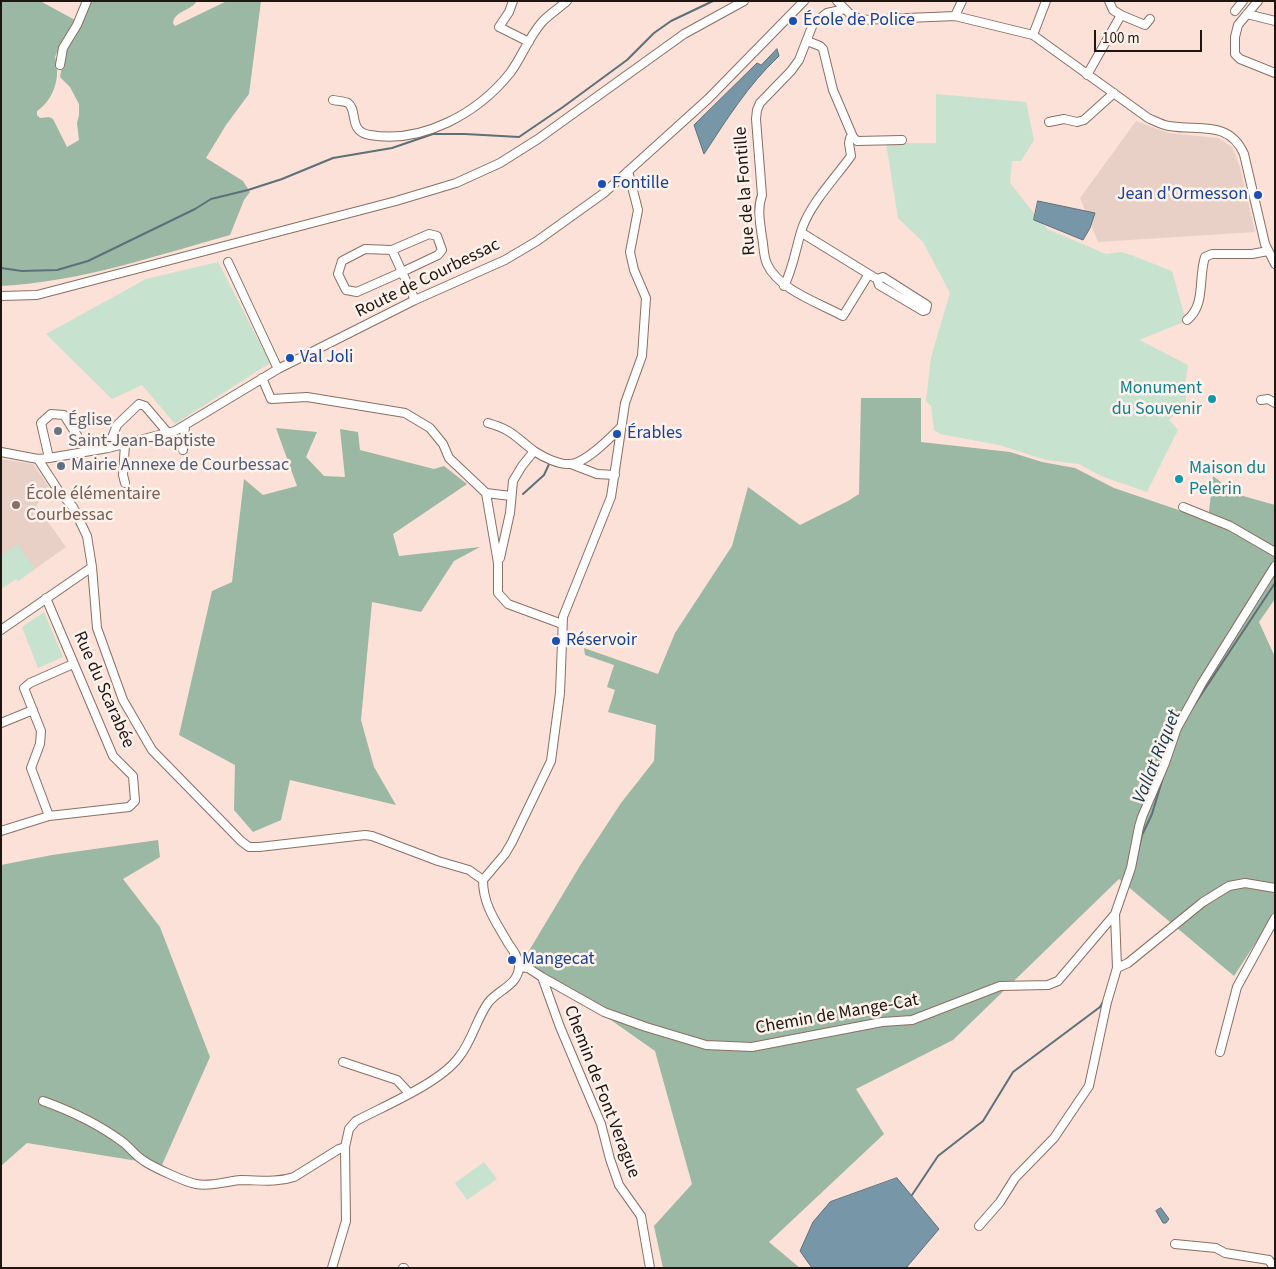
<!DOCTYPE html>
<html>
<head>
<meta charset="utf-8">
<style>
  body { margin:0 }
  #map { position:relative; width:1276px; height:1269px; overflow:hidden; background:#fbe1d7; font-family:"Source Sans 3",sans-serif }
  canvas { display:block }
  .frame { position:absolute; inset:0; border:2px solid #201611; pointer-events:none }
  .scale { position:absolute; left:1094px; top:30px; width:108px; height:22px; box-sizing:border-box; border:2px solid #201611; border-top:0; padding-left:6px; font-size:15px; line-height:18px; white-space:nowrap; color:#201611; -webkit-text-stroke:4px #fff2ec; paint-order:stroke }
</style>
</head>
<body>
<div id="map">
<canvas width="1276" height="1269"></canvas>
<div class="frame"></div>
<div class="scale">100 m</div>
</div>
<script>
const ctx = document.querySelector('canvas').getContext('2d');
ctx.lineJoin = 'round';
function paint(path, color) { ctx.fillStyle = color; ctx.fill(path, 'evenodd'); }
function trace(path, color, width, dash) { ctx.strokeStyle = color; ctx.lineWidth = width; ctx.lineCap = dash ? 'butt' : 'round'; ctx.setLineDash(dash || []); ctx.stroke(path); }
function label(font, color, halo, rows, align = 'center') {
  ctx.font = font + ' "Source Sans 3",sans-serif'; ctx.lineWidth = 5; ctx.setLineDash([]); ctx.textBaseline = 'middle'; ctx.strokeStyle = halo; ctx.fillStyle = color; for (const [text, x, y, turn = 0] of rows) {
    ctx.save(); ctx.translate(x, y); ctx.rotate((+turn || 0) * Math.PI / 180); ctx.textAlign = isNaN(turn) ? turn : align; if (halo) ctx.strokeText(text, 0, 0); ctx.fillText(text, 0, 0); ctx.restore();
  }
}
paint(new Path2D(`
  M1136 121 1168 133 1218 138 1232 147 1240 167 1255 232 1098 242 1080 198Z
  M1 459 33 464 52 491 36 505 66 547 18 581 1 556Z`), '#e8d0c7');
paint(new Path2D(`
  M936 94 1026 102 1034 140 1021 161H1012L1010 183 1047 229 1106 254 1121 252 1131 255 1172 271 1186 321 1139 340 1188 365 1185 384 1186 401 1169 420 1178 430 1147 492 1101 476 1079 464 1046 460 999 445 940 434 934 430 931 406 926 401 931 357 950 293 923 242 898 218 886 143H936Z
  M218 262 270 363 175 424 142 385 112 399 46 334 146 279Z
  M18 544 35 569 18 581 16 579 1 589V556Z
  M44 612 63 657 38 668 22 627Z
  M484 1162 497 1179 467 1200 455 1183Z`), '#c7e2cf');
paint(new Path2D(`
  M1 1H40L75 20C69 33 60 44 55 57 61 76 54 100 37 111V115L40 118 49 117 53 119 67 147 79 140 77 123 79 115V104L70 87 60 77 65 50 89 1H197C191 11 175 10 173 23L175 26 227 1H261L249 94 226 125 206 158 243 181 250 192 244 200 230 235C155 256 79 282 1 286Z
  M861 398H921V442L1010 452 1042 462 1075 468 1114 488 1208 520 1213 476 1236 494 1275 505V599L1259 622 1275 657V913L1234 976 1119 879 953 1040 856 1089 884 1134 769 1242 800 1268H663L654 1226 692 1184 655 1051 524 959 581 864 621 803 654 761 656 725 608 712 615 690 607 687 614 665 585 655 584 648 658 674 675 633 732 546 748 487 800 525 848 501 859 494Z
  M276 428 317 432 306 457 324 476 345 477 340 429 358 432 360 450 434 469 444 466 467 484 393 534 399 556 480 547 454 561 421 612 372 602 361 720 374 767 396 805 290 780 281 820 253 832 234 810 235 765 179 735 212 591 232 582 244 479 263 495 297 486Z
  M158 840 160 857 123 879 160 927 210 1057 162 1165 27 1143 1 1166V865L52 855Z`), '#9ab8a4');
const water = new Path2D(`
  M777 49 779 56C748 85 727 119 704 154L694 125 757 63 761 65Z
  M1038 201 1095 213 1090 228 1083 240 1034 220Z
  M897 1178 939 1229 906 1268H812L800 1251 813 1222 830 1202Z
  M1161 1208 1169 1219 1166 1223H1163L1156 1211Z`);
paint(water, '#7796a7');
trace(water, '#5d707a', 1);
trace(new Path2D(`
  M1 268 22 271 57 270 88 261 195 209 211 199 248 190 282 179 333 158 392 148 433 134H465L519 137 563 107 627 60 654 33 671 21 713 1
  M523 494 544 475 550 462
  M1193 707 1275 583
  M1134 869 1142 835 1152 814 1165 771
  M912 1195 938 1156 983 1121 1013 1072 1100 1007 1104 1000`), '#5d707a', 2);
const minor = new Path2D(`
  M513 1 509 12 499 27 529 42
  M837 1 849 13 861 20 955 16 1033 35 1148 118C1155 121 1162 125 1169 126 1199 131 1229 120 1244 154L1265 244 1275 264
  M1258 1 1238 25 1235 37V54L1240 59 1275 73
  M1235 11 1243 1
  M1247 14 1275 21
  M1121 15 1145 25 1150 19
  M955 16 962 1
  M1033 35 1046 1
  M807 41 820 46 823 49 833 90 853 137 857 141 902 140
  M60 65 63 48 77 25 87 1
  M1087 75 1121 15 1113 10 1109 1
  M333 100C337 101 344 101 348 103 358 110 348 132 370 135 423 144 478 113 510 73 522 57 529 36 543 21 550 14 559 8 567 1
  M1049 122 1064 119 1077 122 1084 120 1114 93
  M802 233 867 273V277L843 316C819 303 779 290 767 264 763 255 764 246 762 237 760 222 757 209 762 195L756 119 757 110 760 103 791 71 799 60 813 24 827 13 845 9
  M392 250 429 234 437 236 442 250 438 255 402 272 392 250 365 249 342 261 338 274 346 290 357 292 402 272 415 300
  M228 262 278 369
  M867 273 877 279 879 285 923 311 926 310 927 305 883 277 877 279
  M784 286C794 267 796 245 803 226 812 202 836 177 851 156L849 143 850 138 853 137
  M1 296 37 295 396 201 456 183 500 163 538 139 684 34 744 1
  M1187 320C1206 305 1198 278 1205 257L1212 254H1252L1268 251
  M262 378 271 399 307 397 405 413 430 428 443 444 449 458 486 493 498 563V593L508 604 562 624
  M1261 400 1268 399 1275 403
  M488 423C513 430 515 437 534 451 543 457 559 465 570 464 586 463 610 438 621 427
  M125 444 123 475 125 483
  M108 448 117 425 139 404 145 406 168 433
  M183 450 185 426
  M1 452 38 459 49 458 108 448 175 431 278 369 415 300 505 260 537 241 604 193 708 99 804 1
  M49 458 41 423 51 414 64 415 87 451
  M38 459 58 490 73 507 87 536 92 567 97 628 123 700 152 750 241 841 249 847H259L365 835 372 836 438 861 469 870 483 880
  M571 464 597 474 615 475
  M486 493 511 496
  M1183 507 1230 526 1275 552
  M500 558 510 513 513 481 522 466 534 451
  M1 630 92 567
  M1 723 33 710
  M49 816 31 768 40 744 41 731 24 688 30 683 73 664
  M1 831 49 816 129 807 135 801 133 776 113 756 46 598
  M519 967 528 968 542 977 560 1027 601 1124 610 1159 619 1185 641 1216 650 1268
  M1117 968 1128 963 1203 902 1229 886 1245 883 1275 888
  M542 977 604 1012 646 1027 706 1045 752 1047 882 1022 912 1020 1000 986 1048 985 1058 981 1115 914
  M1220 1052 1237 987 1275 918
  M343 1062 397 1080 409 1093
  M43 1101C71 1111 100 1125 124 1143 131 1149 136 1156 144 1161 153 1167 185 1182 196 1184 212 1187 226 1181 241 1180 259 1180 276 1183 294 1177L339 1149 345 1147
  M979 1226 1000 1202 1015 1178 1054 1138 1089 1086 1107 1002 1117 968 1115 914 1131 868 1139 827 1142 817 1165 763 1177 728 1202 683 1275 566
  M1175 1244 1216 1248 1225 1253 1269 1260 1274 1268
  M332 1268 346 1221 345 1147 349 1129 356 1121C386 1105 440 1083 459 1057 472 1041 476 1020 488 1003 497 990 518 986 519 967 519 958 513 950 508 943 496 922 483 905 483 880L505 854 512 842 551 761 560 693 563 617 611 497 625 403 642 356 646 298 634 270 630 252 638 210 628 171
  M403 1268H404`);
trace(minor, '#8a6f63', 10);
trace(minor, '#fff', 8);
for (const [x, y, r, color] of [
  [793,21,5,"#1a4fb4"],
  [602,184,5,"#1a4fb4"],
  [1258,195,5,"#1a4fb4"],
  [290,358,5,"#1a4fb4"],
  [1212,399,5,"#0f9aa8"],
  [58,431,5,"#6b7280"],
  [617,434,5,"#1a4fb4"],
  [61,466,5,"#5c6f8a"],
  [1179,479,5,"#0f9aa8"],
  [16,505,5,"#8d6e63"],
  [556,641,5,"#1a4fb4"],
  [512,960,5,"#1a4fb4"]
]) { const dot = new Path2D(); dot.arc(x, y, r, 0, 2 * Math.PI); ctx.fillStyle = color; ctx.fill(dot); trace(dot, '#fff2ec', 2); }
label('18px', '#164399', '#fff2ec', [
  ["École de Police",803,21],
  ["Fontille",612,184],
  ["Jean d'Ormesson",1248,195,"right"],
  ["Val Joli",300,358],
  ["Érables",627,434],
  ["Réservoir",566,641],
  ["Mangecat",522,960]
], 'left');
label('18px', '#201611', '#fff2ec', [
  ["Rue de la Fontille",746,191,-94],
  ["Route de Courbessac",428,279,-26],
  ["Rue du Scarabée",103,690,66],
  ["Chemin de Mange-Cat",837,1015,-10],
  ["Chemin de Font Verague",601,1092,69]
]);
label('18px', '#0d838f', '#fff2ec', [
  ["Monument",1202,389],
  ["du Souvenir",1202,410],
  ["Maison du",1189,469,"left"],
  ["Pelerin",1189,490,"left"]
], 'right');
label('18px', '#5b616d', '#fff2ec', [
  ["Église",68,421],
  ["Saint-Jean-Baptiste",68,442]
], 'left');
label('18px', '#4e5e75', '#fff2ec', [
  ["Mairie Annexe de Courbessac",71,466]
], 'left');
label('18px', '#785e54', '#fff2ec', [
  ["École élémentaire",26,495],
  ["Courbessac",26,516]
], 'left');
label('italic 19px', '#123d52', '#fff2ec', [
  ["Vallat Riquet",1158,757,-68]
]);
</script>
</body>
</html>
